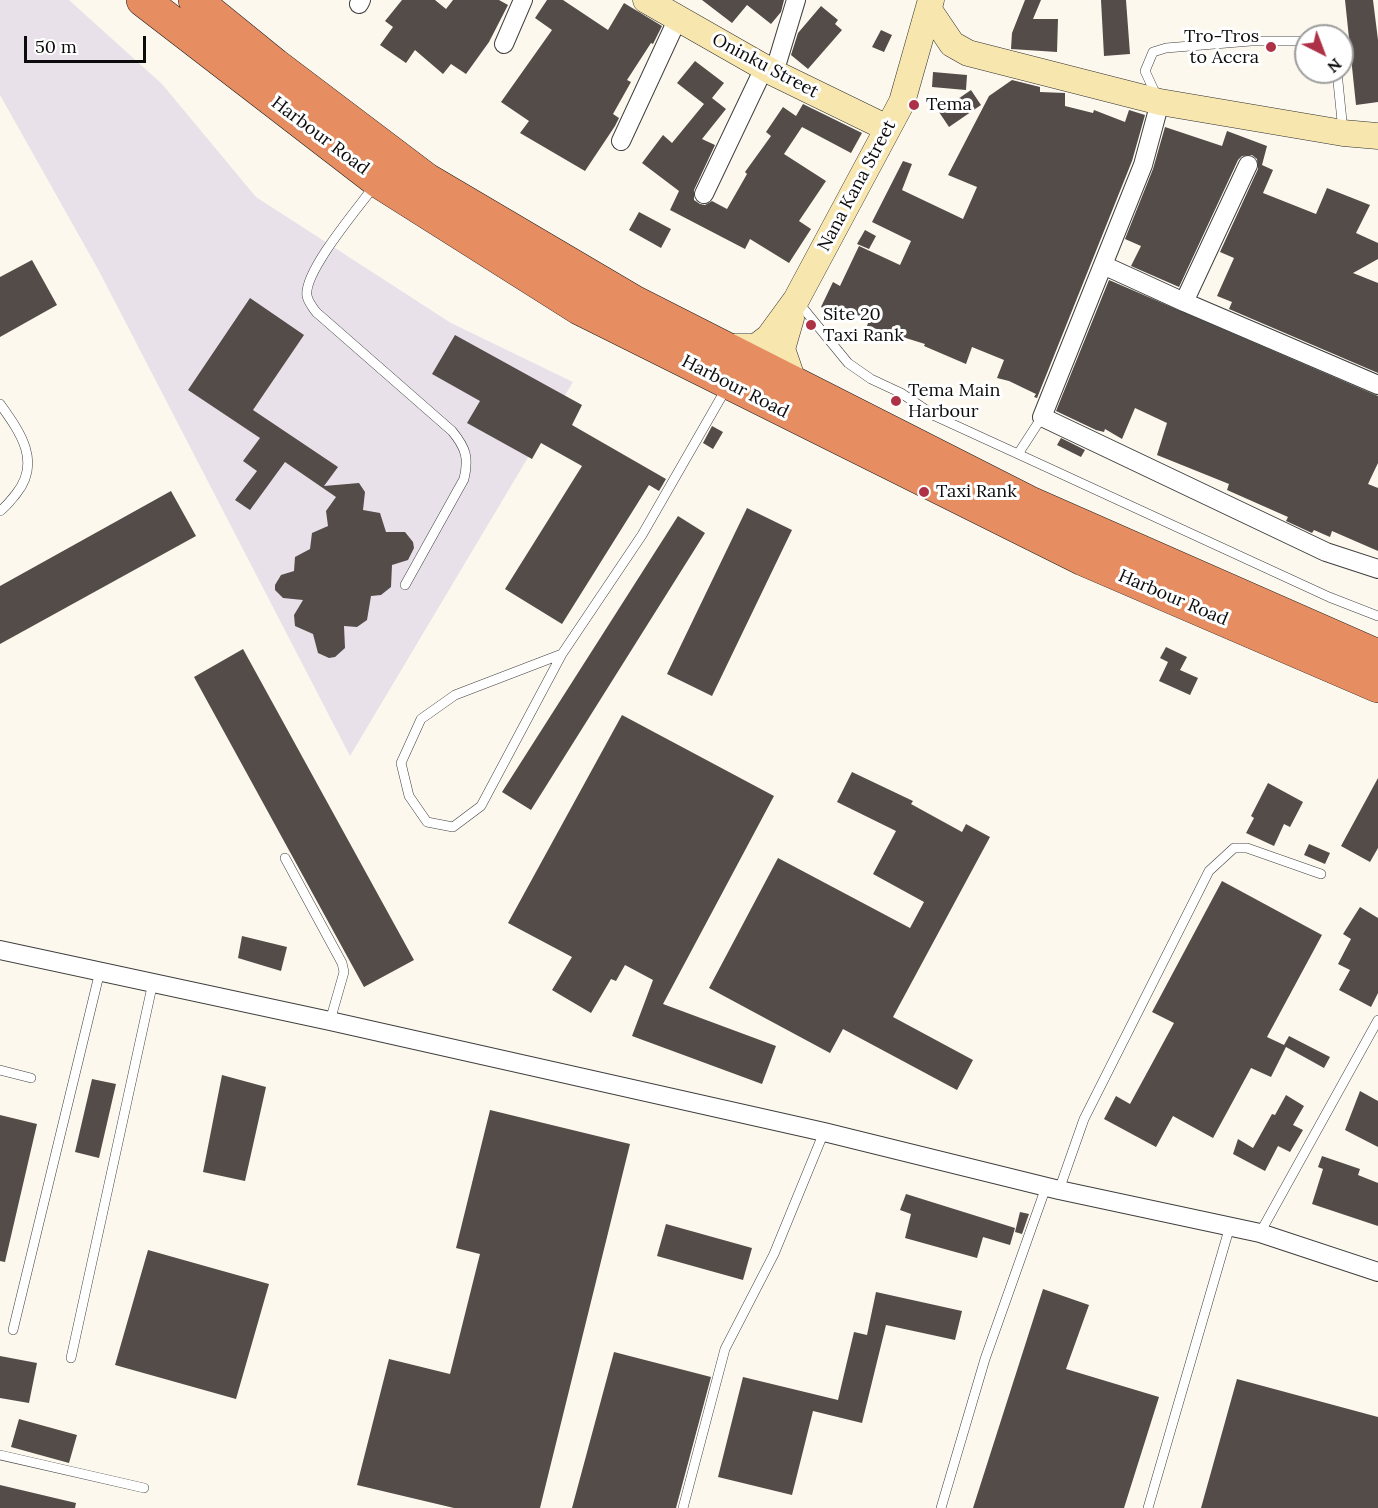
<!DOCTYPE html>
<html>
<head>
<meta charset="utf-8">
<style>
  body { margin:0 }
  #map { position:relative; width:1378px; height:1508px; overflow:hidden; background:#fdf8ed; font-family:Lora,serif }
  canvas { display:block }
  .north { position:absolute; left:1294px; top:24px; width:60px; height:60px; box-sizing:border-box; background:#fff; border:2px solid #9e9e9e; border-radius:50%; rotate:138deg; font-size:16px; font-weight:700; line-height:24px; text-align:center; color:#0c0c0c }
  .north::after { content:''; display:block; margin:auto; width:21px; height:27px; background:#ae3247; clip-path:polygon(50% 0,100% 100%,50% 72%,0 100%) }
  .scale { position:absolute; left:24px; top:36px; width:122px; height:27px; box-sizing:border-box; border:3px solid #0c0c0c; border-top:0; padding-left:8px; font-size:18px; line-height:21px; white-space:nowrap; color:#0c0c0c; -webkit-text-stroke:4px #fff; paint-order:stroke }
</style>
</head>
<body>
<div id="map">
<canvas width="1378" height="1508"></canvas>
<div class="north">N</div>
<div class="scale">50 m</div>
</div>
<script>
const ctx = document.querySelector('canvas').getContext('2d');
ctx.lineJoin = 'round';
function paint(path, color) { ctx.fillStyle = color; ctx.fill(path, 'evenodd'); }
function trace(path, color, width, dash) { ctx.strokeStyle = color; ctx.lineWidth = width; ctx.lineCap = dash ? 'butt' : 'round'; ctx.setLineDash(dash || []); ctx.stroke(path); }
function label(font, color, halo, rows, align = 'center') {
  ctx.font = font + ' Lora,serif'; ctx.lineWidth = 6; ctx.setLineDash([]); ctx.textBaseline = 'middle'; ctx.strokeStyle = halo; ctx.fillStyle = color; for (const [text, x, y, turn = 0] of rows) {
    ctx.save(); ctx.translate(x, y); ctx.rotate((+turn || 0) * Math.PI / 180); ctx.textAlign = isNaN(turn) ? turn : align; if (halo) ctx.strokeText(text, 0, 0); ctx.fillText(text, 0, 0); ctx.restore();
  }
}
paint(new Path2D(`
  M0 0H69L162 84 256 197 451 323 573 382 350 756 99 271 0 95Z`), '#e8e1ea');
paint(new Path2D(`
  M402 0H435L446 9 453 0H499L508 5 489 42 466 74 451 64 443 74 415 50 406 63 380 45 393 27 385 21Z
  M547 0H563L608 30 624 3 662 26 653 44 651 43 627 80 631 82 613 114 619 118 615 126 585 171 520 133 529 121 501 102 552 30 535 18Z
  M702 0H784L781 12 771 24 747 5 732 23Z
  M1025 0H1041L1033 19H1058L1057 52 1011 49 1012 33Z
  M1101 0H1126L1130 54 1104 56Z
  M1345 0H1373L1378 40V102L1356 105Z
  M821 6 838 20 835 24 842 30 808 69 791 55 798 33Z
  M881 30 892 35 884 52 872 47Z
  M695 61 724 83 712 98 726 109 702 139 715 145 694 190V200L700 204 705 205 712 201 727 209 747 174 745 172 771 136 766 132 783 107 796 116 803 104 862 133 851 153 802 127 784 154 826 181 799 221 811 229 789 263 750 239 745 249 670 210 679 191 642 163 663 135 672 143 704 104 677 83Z
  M933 72 967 75 966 90 932 87Z
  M1012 80 1040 87V92L1065 93V106L1093 113 1094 110 1125 122 1129 110 1145 115 1132 161 1037 398 1034 397 1036 394 1009 381 997 378 1004 360 972 347 966 364 924 346 925 344 867 326 869 320 843 309 839 316 821 307 833 282 840 286 859 246 900 265 911 241 872 222 903 161 912 164 902 190 963 219 977 187 948 175 989 96Z
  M971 90 981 105 949 127 939 112Z
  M1165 127 1222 146 1227 131 1267 146 1262 165 1273 170 1263 193 1316 214 1327 188 1370 205 1356 233 1378 243V259L1353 273 1378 283V373L1229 309 1232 302 1217 296 1234 258 1220 252 1258 169 1257 159 1252 155 1242 156 1238 160 1179 287 1131 266 1141 246 1125 239 1153 169Z
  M639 212 671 229 661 248 629 230Z
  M865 230 876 236 869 249 857 244Z
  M32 260 57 305 0 337V277Z
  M1109 280 1378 396V463L1368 484 1378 488V551L1332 531 1330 537 1314 530 1312 533 1286 521 1288 517 1227 490 1229 484 1157 455 1167 423 1135 408 1122 439 1105 429 1104 432 1096 430 1056 411Z
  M250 298 304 335 253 410 338 467 324 486 359 483 365 492 363 510 380 513 386 532H405L413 542 414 548 408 560 392 565 391 587 381 595 371 596 367 620 357 627 344 626 345 648 335 657 329 658 318 653 313 634 295 626 294 615 303 600 283 598 275 590V585L281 575 294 571 295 557 310 549 312 533 328 526 326 511 336 497 285 462 250 510 235 500 257 471 243 461 260 438 188 390Z
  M455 335 582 405 572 425 666 479 659 491 649 485 562 624 505 589 582 466 541 443 532 459 467 423 480 401 432 374Z
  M712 426 723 432 713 449 703 443Z
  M1061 438 1085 450 1081 457 1057 445Z
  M171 491 196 536 0 644V586Z
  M747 508 792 530 712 696 667 674Z
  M678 516 705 533 531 810 502 792Z
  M1166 647 1187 657 1180 670 1198 678 1190 695 1159 681 1168 662 1160 658Z
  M243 649 414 960 364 987 194 677Z
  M622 715 774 796 663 1004 776 1046 762 1084 632 1036 653 980 625 965 616 981 611 979 591 1013 552 990 572 957 508 923Z
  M852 772 913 801 911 804 962 832 966 824 990 837 893 1017 973 1060 957 1090 843 1029 830 1053 709 988 778 858 910 928 924 902 873 874 896 831 837 802Z
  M1378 778V848L1370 862 1341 846Z
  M1268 783 1303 802 1290 827 1284 824 1274 846 1246 833 1254 818 1251 816Z
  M1309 844 1330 853 1325 864 1304 855Z
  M1222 881 1322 935 1267 1037 1284 1045 1289 1036 1330 1057 1324 1068 1286 1047 1271 1077 1251 1068 1213 1138 1173 1116 1156 1147 1104 1119 1116 1096 1130 1104 1174 1023 1152 1012Z
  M1360 907 1378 918V993L1371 1007 1339 990 1350 970 1338 964 1351 939 1343 934Z
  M242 936 287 947 281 971 238 958Z
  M222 1075 266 1087 245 1181 203 1172Z
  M92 1079 116 1084 99 1158 75 1152Z
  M1360 1091 1378 1101V1147L1345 1130Z
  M1286 1095 1304 1106 1293 1125 1303 1130 1290 1152 1278 1146 1265 1171 1233 1154 1238 1139 1253 1148 1272 1114 1275 1115Z
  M490 1110 630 1144 540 1508H454L357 1485 389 1359 450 1374 480 1254 456 1248Z
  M0 1115 37 1124 5 1262 0 1261Z
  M1322 1156 1360 1169 1358 1175 1378 1183V1226L1312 1204 1323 1169 1318 1167Z
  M906 1194 1015 1228 1010 1245 983 1237 977 1258 905 1238 911 1214 900 1210Z
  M1020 1212 1029 1214 1022 1234 1015 1232Z
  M666 1224 752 1248 743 1280 657 1256Z
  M148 1250 269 1284 236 1399 115 1365Z
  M1043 1289 1089 1305 1066 1369 1159 1397 1124 1508H973Z
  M876 1292 962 1311 955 1340 886 1325 862 1423 813 1411 792 1495 718 1477 743 1377 838 1400 854 1332 867 1335Z
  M614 1352 711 1377 676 1508H572Z
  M0 1356 37 1363 29 1403 0 1398Z
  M1237 1379 1378 1417V1508H1201Z
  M19 1419 77 1435 69 1463 11 1447Z
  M0 1485 76 1503 75 1508H0Z`), '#534c49');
const lane = new Path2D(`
  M1337 72 1343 131
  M1157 97 1145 71 1153 52 1166 48 1251 41H1306
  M375 185C359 207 303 272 307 296 308 301 313 308 316 312L452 431C466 448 469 458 464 479L405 585
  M798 302 848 363 871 379 901 393 935 416 1018 454 1042 417
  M0 404C20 432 42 462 16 494 11 500 7 506 0 511
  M1018 454 1329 597 1378 616
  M562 654 455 695 421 719 401 763 409 796 427 822 453 827 481 806 562 654 642 535 727 387
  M285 858 342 963 344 972 330 1021
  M0 1070 31 1078
  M1059 1190 1084 1119 1209 871 1234 848H1247L1321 874
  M1260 1233 1378 1020
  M13 1330 100 971
  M71 1358 153 982
  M0 1455 144 1488
  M683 1508 725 1349 774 1254 824 1132
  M941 1508 985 1359 1046 1187
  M1148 1508 1230 1226`);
const street = new Path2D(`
  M359 4 361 0
  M504 44 523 0
  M774 73 796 0
  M1160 102 1143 165 1042 417 1326 552 1378 569
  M621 141 678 18
  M1248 165 1184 302 1378 385
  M704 194 764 68
  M1103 265 1184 302
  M0 950 330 1021 824 1132 1059 1190 1260 1233 1378 1272`);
const secondary = new Path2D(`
  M646 0 774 73 887 128
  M929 10 952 44 968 53 1160 102 1343 133 1378 136
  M791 318 782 349 794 384
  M723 347H756L769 337 796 300 902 102 931 0`);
const highway = new Path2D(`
  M143 0 378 181 579 308 1083 559 1378 686
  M195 0 275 65 427 180 634 302 1028 502 1378 656`);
trace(lane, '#3f3f3f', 10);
trace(street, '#3f3f3f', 20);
trace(secondary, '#2e2e2e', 27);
trace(highway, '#1d1d1d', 34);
trace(lane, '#fff', 9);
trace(street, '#fff', 18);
trace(secondary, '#f7e6ae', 26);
trace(highway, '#e68e62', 33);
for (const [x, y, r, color] of [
  [1271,47,6,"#ae3247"],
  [914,105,6,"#ae3247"],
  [811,325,6,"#ae3247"],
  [896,401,6,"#ae3247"],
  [924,492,6,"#ae3247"]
]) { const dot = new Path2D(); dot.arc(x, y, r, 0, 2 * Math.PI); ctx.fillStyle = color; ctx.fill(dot); trace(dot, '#fff', 2); }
label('18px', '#0c0c0c', '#fff', [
  ["Tro-Tros",1259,37,"right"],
  ["to Accra",1259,58,"right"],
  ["Tema",926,105],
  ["Site 20",823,315],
  ["Taxi Rank",823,336],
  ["Tema Main",908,391],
  ["Harbour",908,412],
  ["Taxi Rank",936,492]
], 'left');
label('18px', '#0c0c0c', '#fff', [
  ["Oninku Street",765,66,28],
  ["Harbour Road",320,136,37],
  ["Nana Kana Street",857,186,-62],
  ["Harbour Road",735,387,27],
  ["Harbour Road",1173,598,23]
]);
</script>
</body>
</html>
